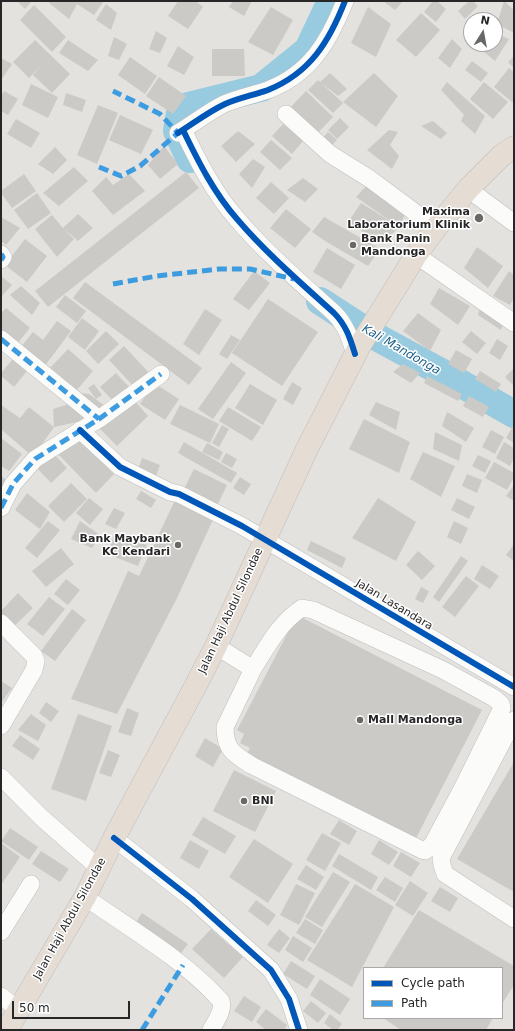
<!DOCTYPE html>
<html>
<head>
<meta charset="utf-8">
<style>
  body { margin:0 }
  #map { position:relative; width:515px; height:1031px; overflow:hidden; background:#e4e2de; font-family:"DejaVu Sans",sans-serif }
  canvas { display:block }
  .frame { position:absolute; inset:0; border:2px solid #272727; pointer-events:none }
  .legend { position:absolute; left:363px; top:967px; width:140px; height:52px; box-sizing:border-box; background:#fff; border:1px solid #a9a9a9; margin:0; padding:5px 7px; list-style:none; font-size:12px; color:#272727 }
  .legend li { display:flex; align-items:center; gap:8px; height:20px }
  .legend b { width:20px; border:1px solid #a9a9a9 }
  .north { position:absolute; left:463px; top:12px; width:40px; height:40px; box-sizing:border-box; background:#fff; border:1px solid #a9a9a9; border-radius:50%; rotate:11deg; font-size:11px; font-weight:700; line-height:16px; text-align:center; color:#272727 }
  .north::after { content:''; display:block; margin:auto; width:14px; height:18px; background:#696867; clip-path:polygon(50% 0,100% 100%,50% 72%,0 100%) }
  .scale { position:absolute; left:12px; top:1001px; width:118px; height:18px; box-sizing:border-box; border:2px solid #272727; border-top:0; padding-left:5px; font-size:12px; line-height:14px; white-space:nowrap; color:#272727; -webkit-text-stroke:3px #fff; paint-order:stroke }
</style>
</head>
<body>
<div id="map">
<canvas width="515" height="1031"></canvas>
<div class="frame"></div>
<ul class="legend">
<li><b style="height:5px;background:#0057b8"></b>Cycle path</li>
<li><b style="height:5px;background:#3d9ce0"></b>Path</li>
</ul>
<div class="north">N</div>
<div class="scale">50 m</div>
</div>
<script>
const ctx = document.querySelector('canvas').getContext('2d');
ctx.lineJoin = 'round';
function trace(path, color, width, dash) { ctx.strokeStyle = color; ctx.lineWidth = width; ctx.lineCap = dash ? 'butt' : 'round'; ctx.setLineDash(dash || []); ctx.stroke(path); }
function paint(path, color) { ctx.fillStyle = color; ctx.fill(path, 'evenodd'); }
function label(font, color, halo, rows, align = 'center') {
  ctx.font = font + ' "DejaVu Sans",sans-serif'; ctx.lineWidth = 3; ctx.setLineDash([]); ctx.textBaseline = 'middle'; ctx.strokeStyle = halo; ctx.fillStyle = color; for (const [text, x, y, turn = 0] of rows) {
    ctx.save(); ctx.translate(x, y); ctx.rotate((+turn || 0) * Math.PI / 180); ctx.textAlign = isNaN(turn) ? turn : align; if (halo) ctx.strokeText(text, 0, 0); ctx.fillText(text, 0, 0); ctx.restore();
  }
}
trace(new Path2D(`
  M190 159 177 131 180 113 188 106 261 88 308 50 331 1
  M320 301 371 334 439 371 514 414`), '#98cbdf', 28);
paint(new Path2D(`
  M17 1H32L25 9Z
  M51 1H104L94 15 77 4 69 19 49 3Z
  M178 1H196L203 7 188 29 168 16Z
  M233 1H252L244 16 229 7Z
  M383 1H403L395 10Z
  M433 1H437L446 9 436 22 424 12Z
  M469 1H473L478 6 465 19 458 11Z
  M504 1 514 10V33L497 24Z
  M106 4 117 13 111 30 96 20Z
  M34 5 66 37 52 52 20 20Z
  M271 7 293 20 273 55 248 42Z
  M368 7 391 24 376 57 351 43Z
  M421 13 440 30 416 57 396 40Z
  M156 31 167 38 160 53 149 49Z
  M495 33 509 39 495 61 478 47 480 44H495Z
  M114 37 127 44 119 60 108 56Z
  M452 39 462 49 450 68 438 58Z
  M35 40 70 74 52 93 33 75 44 63 29 78 13 62Z
  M68 40 98 60 88 71 59 53Z
  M178 46 194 57 184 75 167 66Z
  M212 49H244L245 76H212Z
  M514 56V68L508 62Z
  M130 57 157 76 145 94 118 75Z
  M1 58 12 64 1 80Z
  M472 61 488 73 481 82 465 70Z
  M509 68 514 72V100L512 102 494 87Z
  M330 73 347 89 338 96 320 82Z
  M374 73 398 96 376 127 343 102Z
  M159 77 186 96 173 114 146 96Z
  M318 80 343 103 333 113 308 90Z
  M447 82 485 116 475 134 461 121 464 115 441 90Z
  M484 82 508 102 493 119 470 99Z
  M31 84 58 97 48 118 22 105Z
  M4 91 18 99 8 115 1 111V96Z
  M306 91 333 117 313 138 286 112Z
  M66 93 86 100 82 112 63 105Z
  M98 105 118 113 97 164 77 155Z
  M120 115 153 130 141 154 109 140Z
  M340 118 349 127 337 139 328 130Z
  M16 119 40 133 31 148 7 134Z
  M433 121 447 133 441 139 421 126Z
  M283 124 303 141 292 154 272 136Z
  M389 130 398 132 390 145 399 156 392 169 367 150Z
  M238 131 255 144 236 162 221 146Z
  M328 132 337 140 327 150 319 142Z
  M271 140 292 158 280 170 260 152Z
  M164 146 178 164 160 179 148 165Z
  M55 147 67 160 53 174 38 164Z
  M253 159 265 167 252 188 239 174Z
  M74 167 88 181 59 206 43 193Z
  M186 172 199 188 48 307 35 291Z
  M24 174 36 191 12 208 1 193V191Z
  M129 174 145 191 113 215 92 191 106 177 113 185Z
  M303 178 318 189 305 202 287 190Z
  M271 182 289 198 274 214 256 198Z
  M369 183 408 208 399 227 382 244 348 222 361 203 393 223 356 197Z
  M37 193 51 213 28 229 14 210Z
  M286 209 311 229 295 248 270 228Z
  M78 214 93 228 78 241 63 228 74 239 57 257 35 229 52 215 63 228Z
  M1 217 20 228 6 245 1 241Z
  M324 217 380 249 368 266 325 241 312 232Z
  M25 239 47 256 27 282 5 265Z
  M477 247 503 266 488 288 464 268Z
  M327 248 355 265 341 289 313 272Z
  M254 271 270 283 249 310 233 299Z
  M509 271 514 275V298L510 305 493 296Z
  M1 276 12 285 1 297Z
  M85 282 202 368 189 385 73 298Z
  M21 286 40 303 32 315 10 295Z
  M439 288 470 306 458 325 430 304Z
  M65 295 86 311 77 323 56 307Z
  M268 299 318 332 282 386 232 353Z
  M482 300 507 312 501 330 478 315Z
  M6 308 30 328 16 345 1 332V313Z
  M205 309 222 320 199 355 183 344Z
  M418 313 441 330 430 351 403 331Z
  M82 318 99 331 85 350 68 337Z
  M57 321 71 331 44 367 20 348 33 332 43 340Z
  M106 331 119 344 98 364 86 351Z
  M471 331 486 343 477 354 462 342Z
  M231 335 240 340 227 359 219 354Z
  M497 339 508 346 500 360 489 353Z
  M124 346 152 376 137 390 109 360Z
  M68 349 93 371 76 391 50 368Z
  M456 350 472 359 464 373 448 364Z
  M17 354 31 366 14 387 1 376V373Z
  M231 362 246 373 213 419 198 409Z
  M403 364 420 373 411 383 393 372Z
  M514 368V386L505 377Z
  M480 371 501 384 496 392 475 379Z
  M116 373 133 391 117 405 100 387Z
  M427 376 462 394 458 401 424 383Z
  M292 382 302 388 293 405 283 399Z
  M154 383 179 399 165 420 140 404Z
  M94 384 102 395 96 399 88 388Z
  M250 384 277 400 263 425 235 408Z
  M81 393 89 394 109 409 97 416Z
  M469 396 489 407 483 417 463 406Z
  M132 398 148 416 117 446 98 427Z
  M75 402 87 420 54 427 53 409Z
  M376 402 400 412 396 430 369 415Z
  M1 405 20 418 29 407 54 427 33 457 1 429Z
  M180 405 219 424 210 443 170 424Z
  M228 407 261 427 252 441 219 421Z
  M447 412 474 428 466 442 442 426Z
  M364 419 410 442 399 473 349 449Z
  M514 424V443L506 438Z
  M222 425 229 429 219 447 212 443Z
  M491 430 504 437 495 454 482 447Z
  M435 432 462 445 459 461 433 449Z
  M74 435 114 474 96 493 56 452Z
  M1 438 22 454 9 471 1 466Z
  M184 442 237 473 231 483 178 453Z
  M504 442 514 448V458L510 466 496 458Z
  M207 443 223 452 219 460 202 452Z
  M51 451 67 468 51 483 35 466Z
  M423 452 455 466 441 497 410 479Z
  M226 453 237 459 232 468 221 462Z
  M478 455 491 461 485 473 472 466Z
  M142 458 160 465 155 479 137 473Z
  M494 462 514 473V477L507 490 485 478Z
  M194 469 227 485 215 510 182 493Z
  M467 474 482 480 477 493 462 486Z
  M1 476 6 480 1 488Z
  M240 477 251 484 244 495 233 488Z
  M71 483 87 499 64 522 48 506Z
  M514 485V501L506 496Z
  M141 491 156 500 151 508 136 499Z
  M27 493 50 512 40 529 15 510Z
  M177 496 216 513 178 596 117 714 71 699 128 571 139 576Z
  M89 498 103 509 90 525 76 513Z
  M378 498 416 522 396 561 352 538Z
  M457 498 475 507 469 519 451 510Z
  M114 508 125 513 116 529 105 524Z
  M48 521 60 530 37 558 25 548Z
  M80 521 100 535 92 548 71 539Z
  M454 521 468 528 461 544 447 537Z
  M115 533 147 545 138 566 107 554Z
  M311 541 346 558 342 568 307 550Z
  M514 544V561L506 555Z
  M61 548 74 564 46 587 32 571Z
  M418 551 435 566 422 580 406 565Z
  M461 556 468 561 439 602 433 597Z
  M482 565 499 576 490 589 474 579Z
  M466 576 479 586 455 617 442 607Z
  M66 579 80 590 68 605 54 594Z
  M421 587 429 591 423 603 415 599Z
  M18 593 33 608 11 629 1 619V611Z
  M49 597 65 609 43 636 27 624Z
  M72 609 86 620 55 661 41 651Z
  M297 615 482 710 414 842 246 755 250 748 240 743 244 734 237 730Z
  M1 681 12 688 1 703Z
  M46 702 59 711 51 722 39 713Z
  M127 708 139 713 131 736 118 732Z
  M31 714 46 725 38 741 18 730Z
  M78 714 112 726 86 801 51 789Z
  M20 735 40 749 33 760 12 746Z
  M205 738 223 749 213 767 195 756Z
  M108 750 120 755 111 777 99 773Z
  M514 762V892L457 859Z
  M234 770 276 791 255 832 213 811Z
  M203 817 236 836 225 854 192 835Z
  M339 820 357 831 349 845 330 834Z
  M10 828 38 847 29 860 1 841Z
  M322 833 341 843 325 871 306 860Z
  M254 839 293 864 268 903 229 877Z
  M190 840 209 851 199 869 180 858Z
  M379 840 398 852 389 865 371 854Z
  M1 843 20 857 1 885Z
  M41 851 69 869 60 882 32 864Z
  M401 852 420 863 411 877 393 866Z
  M339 854 378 877 371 890 332 866Z
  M306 865 324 877 316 890 297 879Z
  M333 872 350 882 322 927 305 917Z
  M385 877 403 888 395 902 376 890Z
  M410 881 428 893 413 916 395 905Z
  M296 884 315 893 299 925 280 915Z
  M355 884 394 907 352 987 307 960Z
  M440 887 458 898 450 912 431 901Z
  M256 900 276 915 268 926 248 911Z
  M419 910 514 966V985L502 1004V968H383Z
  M142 913 188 944 178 957 133 927Z
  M305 919 323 930 315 944 296 933Z
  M211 929 243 957 224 978 192 949Z
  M279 929 290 938 279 953 267 945Z
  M293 936 312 948 303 962 285 950Z
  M291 961 315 976 307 989 283 974Z
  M320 979 350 999 340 1015 310 995Z
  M244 996 261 1007 252 1022 234 1011Z
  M311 1001 326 1013 318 1023 303 1011Z
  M266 1009 287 1025 284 1030H266L256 1022Z
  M330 1014 342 1024 337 1030H333L324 1023Z
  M383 1018H493L486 1030H401Z`), '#cccac7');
const minor = new Path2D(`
  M286 114 330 154 370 179 436 228
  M183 130C198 161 214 193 237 219 266 253 301 283 334 313 346 325 350 338 355 354
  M178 133C193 124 208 112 224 104 238 98 253 95 268 90 310 74 329 42 345 1
  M468 189 514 223
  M1 254 3 257 1 260
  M416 255 514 323
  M1 339 99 419
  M80 430 120 467 170 492 179 494 242 526 514 687
  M1 508 13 484 35 459 99 419 161 374
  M1 623 34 656 36 661 34 670 1 726
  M216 646 253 669 225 727C225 750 234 754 251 765L422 850 425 851 432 845 462 789 502 708 501 704 494 698 443 670 313 610 302 608C279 623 267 647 253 669
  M514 720 441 858 442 865 445 874 514 919
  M1 777 42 818 99 868
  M114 838 192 899 271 970 289 999 299 1030
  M85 897C132 930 183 959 221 1001 224 1011 215 1022 211 1030
  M1 932 31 884
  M1 996 19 1010`);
const highway = new Path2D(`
  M7 1030 85 897 114 838 196 685 216 646 306 451 359 347 416 255 436 228 468 189 502 155 514 147`);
trace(minor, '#bfbebf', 18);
trace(highway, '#bebdbc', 23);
trace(minor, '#fbfbfa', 17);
trace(highway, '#e5dcd4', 22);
trace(new Path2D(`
  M99 167 121 176 140 166 178 133 160 114 113 91
  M1 254 3 257 1 260
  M113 284 157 276 219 269H250L294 279
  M1 339 99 419
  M1 508 13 484 35 459 99 419 161 374
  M142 1030 183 965`), '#3d9ce0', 5, [10, 5]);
trace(new Path2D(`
  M183 130C198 161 214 193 237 219 266 253 301 283 334 313 346 325 350 338 355 354
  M178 133C194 123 208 112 225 104 239 98 254 95 268 90 310 73 329 42 345 1
  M80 430 120 467 170 492 179 494 242 526 514 687
  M114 838 192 899 271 970 289 999 299 1030`), '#0057b8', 6);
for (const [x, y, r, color] of [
  [479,218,5,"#696867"],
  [353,245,4,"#696867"],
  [178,545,4,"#696867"],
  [360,720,4,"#696867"],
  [244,801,4,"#696867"]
]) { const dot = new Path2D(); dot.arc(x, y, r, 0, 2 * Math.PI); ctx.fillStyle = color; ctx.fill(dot); trace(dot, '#fff', 1.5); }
label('bold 11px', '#272727', '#fff', [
  ["Maxima",470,212,"right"],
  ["Laboratorium Klinik",470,225,"right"],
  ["Bank Panin",361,239],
  ["Mandonga",361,252],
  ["Bank Maybank",170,539,"right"],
  ["KC Kendari",170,552,"right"],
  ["Mall Mandonga",368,720],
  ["BNI",252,801]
], 'left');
label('11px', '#272727', '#fff', [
  ["Jalan Lasandara",394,605,31],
  ["Jalan Haji Abdul Silondae",231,611,-65],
  ["Jalan Haji Abdul Silondae",70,919,-61]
]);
label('italic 12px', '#1c5f87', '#fff', [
  ["Kali Mandonga",401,350,30]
]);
</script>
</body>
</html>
